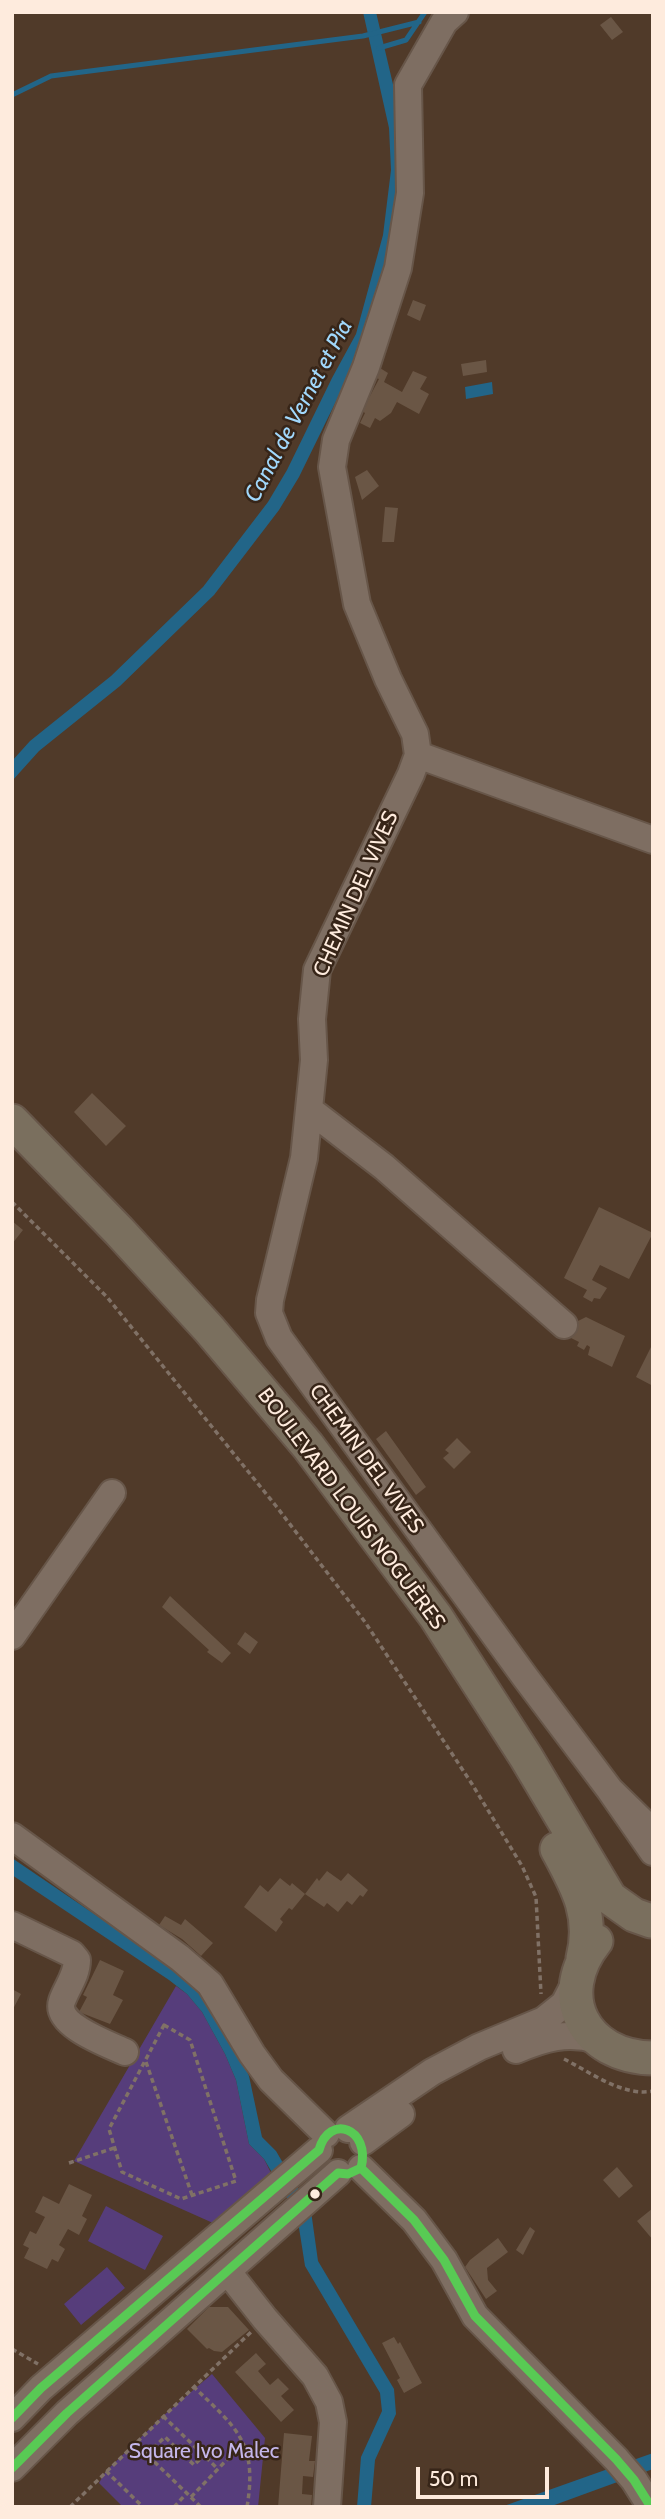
<!DOCTYPE html>
<html>
<head>
<meta charset="utf-8">
<style>
  body { margin:0 }
  #map { position:relative; width:665px; height:2519px; overflow:hidden; background:#503a29; font-family:Cabin,sans-serif }
  canvas { display:block }
  .frame { position:absolute; inset:0; border:14px solid #feebdd; pointer-events:none }
  .scale { position:absolute; left:416px; top:2467px; width:133px; height:32px; box-sizing:border-box; border:4px solid #feebdd; border-top:0; padding-left:9px; font-size:21px; line-height:24px; white-space:nowrap; color:#feebdd; -webkit-text-stroke:5px #372518; paint-order:stroke }
</style>
</head>
<body>
<div id="map">
<canvas width="665" height="2519"></canvas>
<div class="frame"></div>
<div class="scale">50 m</div>
</div>
<script>
const ctx = document.querySelector('canvas').getContext('2d');
ctx.lineJoin = 'round';
function paint(path, color) { ctx.fillStyle = color; ctx.fill(path, 'evenodd'); }
function trace(path, color, width, dash) { ctx.strokeStyle = color; ctx.lineWidth = width; ctx.lineCap = dash ? 'butt' : 'round'; ctx.setLineDash(dash || []); ctx.stroke(path); }
function label(font, color, halo, rows, align = 'center') {
  ctx.font = font + ' Cabin,sans-serif'; ctx.lineWidth = 5; ctx.setLineDash([]); ctx.textBaseline = 'middle'; ctx.strokeStyle = halo; ctx.fillStyle = color; for (const [text, x, y, turn = 0] of rows) {
    ctx.save(); ctx.translate(x, y); ctx.rotate((+turn || 0) * Math.PI / 180); ctx.textAlign = isNaN(turn) ? turn : align; if (halo) ctx.strokeText(text, 0, 0); ctx.fillText(text, 0, 0); ctx.restore();
  }
}
paint(new Path2D(`
  M176 1986 187 1994 202 2012 225 2054 236 2080 249 2144 264 2159 272 2175 213 2223 74 2161Z
  M106 2206 163 2236 145 2270 88 2241Z
  M107 2267 125 2288 81 2325 64 2304Z
  M212 2374 265 2438 258 2507H123L99 2483 106 2471 163 2416Z`), '#563d7b');
paint(new Path2D(`
  M363 12H376L403 127 402 200 369 339 344 385 299 477 279 510 214 595 120 686 39 751 12 781V761L30 741 111 676 203 587 268 502 287 470 332 378 356 334 383 235 391 170 389 128Z
  M492 382 493 394 466 399 465 387Z
  M12 1858 197 1984 237 2048 249 2076 262 2137 276 2151 311 2211 318 2261 394 2389 396 2414 375 2460 371 2507H357L361 2457 382 2411 380 2393 305 2266 297 2215 264 2159 249 2144 236 2080 225 2054 202 2012 187 1994 169 1980 12 1875Z
  M653 2453V2469L549 2507H501Z`), '#226588');
trace(new Path2D(`
  M379 48 406 40 425 12
  M12 95 51 76 363 36 419 22`), '#226588', 5);
paint(new Path2D(`
  M611 17 623 32 612 40 600 25Z
  M413 300 426 305 420 321 407 315Z
  M486 360 487 372 463 376 461 364Z
  M380 368 388 373 384 382 402 392 413 371 427 377 420 389 429 394 419 414 397 402 391 413 380 421 375 418 370 428 360 423 365 413 362 411 379 379 376 378Z
  M367 470 379 486 362 500 355 477Z
  M385 507 398 508 394 542H382Z
  M92 1093 126 1126 106 1146 74 1112Z
  M599 1207 653 1233 629 1279 600 1265 592 1280 607 1288 600 1299 594 1298 592 1302 583 1297 587 1290 564 1278Z
  M12 1221 23 1230 12 1244Z
  M586 1317 625 1336 612 1367 588 1355 590 1347 587 1345 584 1350 577 1346 579 1342 571 1338 578 1321Z
  M653 1343V1386L636 1377Z
  M386 1431 426 1487 416 1495 376 1439Z
  M457 1438 471 1452 454 1469 443 1458 449 1453 445 1450Z
  M170 1596 231 1653 222 1663 207 1652 209 1650 162 1607Z
  M245 1632 258 1642 250 1654 237 1644Z
  M327 1871 341 1881 348 1873 368 1890 363 1897 360 1895 352 1905 347 1901 338 1912 327 1903 324 1907 305 1894 317 1878 319 1881Z
  M280 1878 290 1886 292 1883 305 1894 292 1910 289 1908 280 1919 283 1922 276 1932 244 1907 260 1885 268 1892Z
  M165 1916 181 1925 185 1919 213 1943 201 1956 182 1939 159 1925Z
  M100 1960 124 1971 113 1995 123 2000 110 2024 79 2012 87 1997 83 1995Z
  M12 1989 21 1994 12 2011Z
  M617 2167 633 2186 619 2198 603 2180Z
  M69 2184 92 2195 82 2216 87 2219 79 2235 68 2229 59 2245 65 2249 58 2262 52 2259 47 2269 24 2258 29 2248 23 2245 30 2231 36 2234 45 2217 35 2212 43 2196 59 2204Z
  M653 2208V2240L637 2221Z
  M530 2227 535 2231 523 2255 516 2250Z
  M498 2238 508 2252 487 2268 488 2280 497 2291 486 2299 465 2267 470 2260Z
  M209 2307H228L249 2330 222 2352 214 2351 209 2348 207 2349 187 2329Z
  M394 2337 398 2344 400 2342 422 2383 404 2393 397 2380 400 2378 382 2343Z
  M256 2353 266 2364 258 2371 270 2385 278 2378 289 2389 281 2396 294 2410 281 2422 235 2372Z
  M284 2433 312 2436 309 2461H315L313 2477 303 2476 302 2494 312 2495 311 2507H278Z`), '#6a5645');
const minor = new Path2D(`
  M455 12 444 22 408 85 410 193 398 268 366 367 336 440 332 467 357 604 388 679 415 734 418 755 411 774 317 970 312 1019 314 1060 304 1158 270 1300 269 1313 279 1338 525 1677 610 1790
  M418 755 653 840
  M310 1110 384 1167 564 1325
  M12 1636 112 1493
  M653 1832 610 1790 653 1852
  M12 1836 180 1958 210 1984 252 2054 271 2080 326 2134
  M12 1925 72 1954 77 1960C77 1975 67 1987 62 2001 54 2025 108 2044 125 2052
  M516 2050C544 2038 568 2031 597 2040
  M348 2129 432 2072 479 2047 544 2020 564 2004 576 1981
  M363 2142 401 2114
  M361 2168 414 2220 444 2260 475 2316 616 2459 634 2480 651 2507
  M228 2272 265 2319 315 2376 329 2402 333 2422 327 2507
  M12 2418 41 2388 319 2150
  M12 2468 67 2413 338 2173`);
const major = new Path2D(`
  M12 1121 119 1231 209 1329 308 1446 436 1617 526 1757 610 1898 634 1915 651 1921
  M557 1849C577 1886 594 1915 583 1958
  M596 1941C552 1996 584 2057 653 2058`);
trace(minor, '#675649', 30);
trace(major, '#675649', 37);
trace(new Path2D(`
  M12 1202 107 1297 276 1506 365 1622 472 1784 522 1866 536 1897 541 1994
  M164 2025 190 2040 236 2181 181 2199 122 2172 109 2129Z
  M564 2059C590 2072 623 2097 653 2091
  M146 2062 192 2195
  M69 2163 114 2148
  M12 2349 38 2364
  M193 2386C236 2428 258 2442 247 2507
  M163 2416 218 2469
  M136 2444 201 2507
  M147 2454 165 2437 194 2465 204 2455
  M106 2471 143 2507
  M191 2497 243 2443
  M70 2507 251 2332
  M174 2507 187 2493`), '#807166', 3.5, [5, 3.5]);
trace(minor, '#7e6e62', 26);
trace(major, '#7a6f5e', 33);
trace(new Path2D(`
  M361 2168 414 2220 444 2260 475 2316 616 2459 634 2480 651 2507
  M12 2418 41 2388 319 2150C329 2113 371 2128 361 2168L348 2174 338 2173 67 2413 12 2468`), '#58ca54', 9);
for (const [x, y, r, color] of [
  [315,2194,6,"#feebdd"]
]) { const dot = new Path2D(); dot.arc(x, y, r, 0, 2 * Math.PI); ctx.fillStyle = color; ctx.fill(dot); trace(dot, '#372518', 2.5); }
label('21px', '#feebdd', '#372518', [
  ["CHEMIN DEL VIVES",356,894,-66],
  ["CHEMIN DEL VIVES",366,1459,54],
  ["BOULEVARD LOUIS NOGUÈRES",351,1509,53]
]);
label('21px', '#c4b6eb', '#372518', [
  ["Square Ivo Malec",204,2452]
]);
label('italic 23px', '#a1d8fc', '#372518', [
  ["Canal de Vernet et Pia",299,411,-62]
]);
</script>
</body>
</html>
